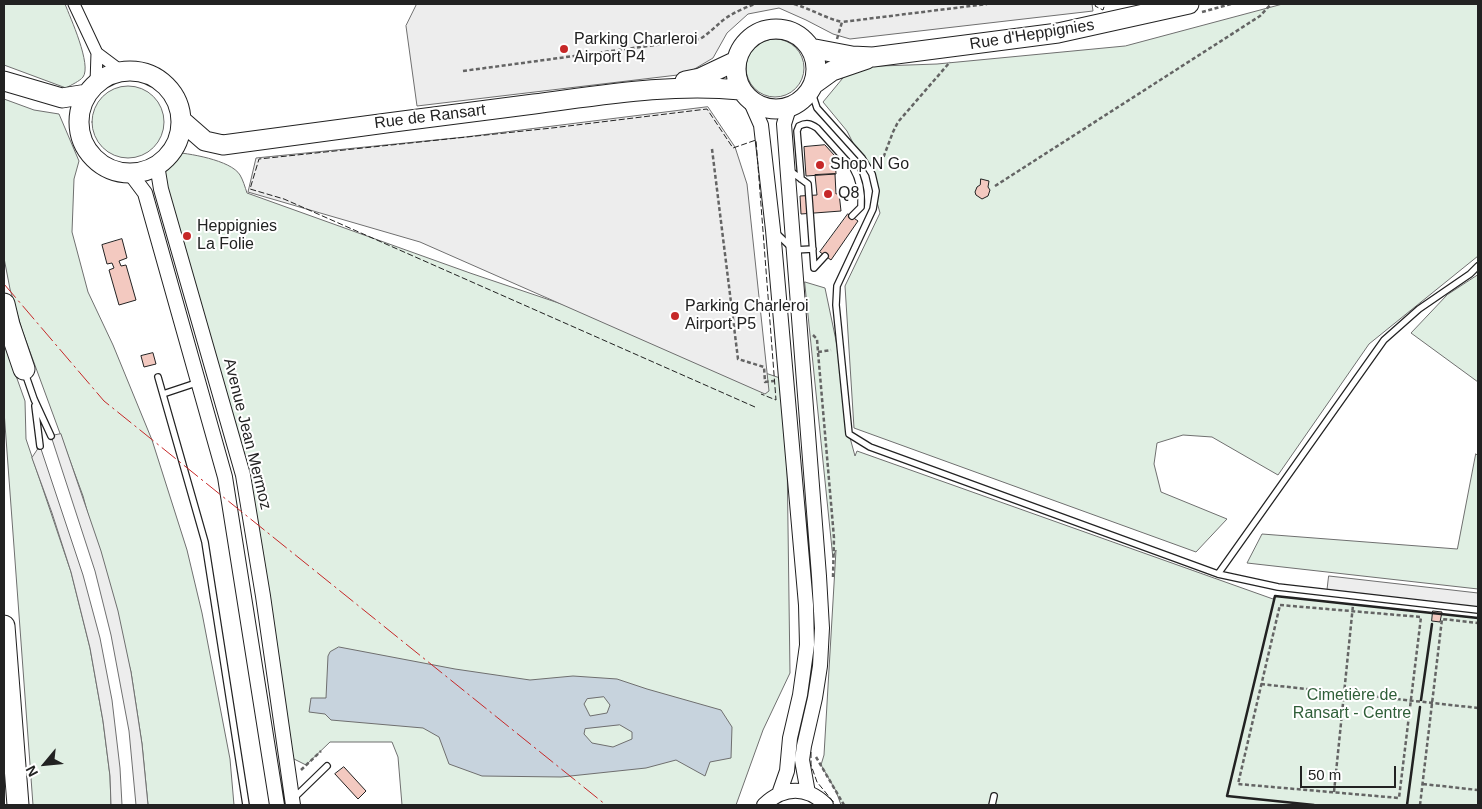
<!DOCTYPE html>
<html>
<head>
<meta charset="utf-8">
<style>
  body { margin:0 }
  #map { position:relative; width:1482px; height:809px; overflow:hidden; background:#fff; font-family:Arial,sans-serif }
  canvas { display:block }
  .frame { position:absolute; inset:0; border:5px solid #222; pointer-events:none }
  .north { position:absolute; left:20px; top:739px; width:50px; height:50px; -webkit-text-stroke:4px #fff; paint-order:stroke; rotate:242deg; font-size:14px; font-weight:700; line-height:20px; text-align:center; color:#222 }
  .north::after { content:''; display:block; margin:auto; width:18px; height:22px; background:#222; clip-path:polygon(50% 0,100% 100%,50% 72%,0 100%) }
  .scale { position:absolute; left:1300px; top:766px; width:96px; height:22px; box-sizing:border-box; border:2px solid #222; border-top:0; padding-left:6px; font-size:15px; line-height:18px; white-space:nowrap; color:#222; -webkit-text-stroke:4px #fff; paint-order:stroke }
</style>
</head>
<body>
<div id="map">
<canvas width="1482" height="809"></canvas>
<div class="frame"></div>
<div class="north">N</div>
<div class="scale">50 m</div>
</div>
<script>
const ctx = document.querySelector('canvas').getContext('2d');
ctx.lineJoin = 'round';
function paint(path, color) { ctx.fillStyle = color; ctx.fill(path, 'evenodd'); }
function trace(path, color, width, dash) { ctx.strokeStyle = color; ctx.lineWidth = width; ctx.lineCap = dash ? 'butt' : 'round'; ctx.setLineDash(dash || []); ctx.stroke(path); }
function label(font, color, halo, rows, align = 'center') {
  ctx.font = font + ' Arial,sans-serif'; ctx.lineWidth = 4; ctx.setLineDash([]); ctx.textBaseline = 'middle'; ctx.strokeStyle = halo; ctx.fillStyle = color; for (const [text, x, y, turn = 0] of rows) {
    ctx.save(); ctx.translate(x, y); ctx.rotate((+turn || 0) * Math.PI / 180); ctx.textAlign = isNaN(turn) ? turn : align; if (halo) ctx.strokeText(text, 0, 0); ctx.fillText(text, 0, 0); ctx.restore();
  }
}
const green = new Path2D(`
  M4 4H65C70 17 92 65 83 77 80 81 71 85 66 88L4 65Z
  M1283 4H1478V256L1369 344 1278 475 1212 437 1183 435 1157 443 1154 464 1161 492 1227 519 1196 552 854 428 845 286 880 213 870 177 847 131 823 102 852 67 937 64 1125 46Z
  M746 68a29 29 0 1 1 58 0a29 29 0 1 1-58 0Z
  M92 122a36 36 0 1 1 72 0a36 36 0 1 1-72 0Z
  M4 99 34 110 59 114 79 161 74 179 72 232 88 292 113 345 152 440 187 550 202 613 230 759 234 805H148L142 744 131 672 83 496 22 330 10 289 4 258Z
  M171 152C188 153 231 160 240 175 243 180 245 187 247 193L470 273 786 380 790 673 763 730 736 805H402L398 757 392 742H330L306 765 286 755 243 475 161 189Z
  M1478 275V382L1411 333 1447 295Z
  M805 282 825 288 843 374 849 434 855 456 857 451 1273 599 1275 596 1478 618V805H841L836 791 821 765 824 755 836 550 833 557Z
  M4 342 25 401 26 439 71 572 90 648 103 721 110 776 111 805H33L4 411Z
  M1476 454 1478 456V589L1247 563 1262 534 1457 549Z`);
paint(green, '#e0efe3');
trace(green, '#6f6f6f', 1);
const parking = new Path2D(`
  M417 4H1092L1093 11 850 39 833 34 806 20 779 8 748 14 727 33 713 58 686 74 417 106 406 26Z
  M708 107 735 147 747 184 769 391 765 394 420 242 248 192 256 158 465 137Z
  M61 434 101 551 118 611 131 672 142 744 148 805H136L129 731 111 635 95 571 51 436Z
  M40 446 83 575 100 638 112 700 120 768 122 805H111L110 776 103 721 90 648 71 572 52 513 32 458Z
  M1329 576 1478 593V610L1327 593Z`);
paint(parking, '#ededed');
trace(parking, '#6f6f6f', 1);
const water = new Path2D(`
  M339 647 455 669 530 680 573 676 617 679 647 689 721 710 732 727 731 758 710 762 705 776 676 760 646 768 561 777 482 776 449 764 439 737 423 728 331 720 325 714 309 712 311 698H326L328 656 330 652ZM604 697 610 705 607 713 590 716 584 704 587 699ZM620 725 632 732V739L613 747 592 743 584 734 585 729Z`);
paint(water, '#c7d3dd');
trace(water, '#6f6f6f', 1);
const building = new Path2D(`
  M825 145 835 156 836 174 806 176 804 147Z
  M835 174 836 194 839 193 841 211 801 214 800 196 817 195 815 175Z
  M981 179 989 181 988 187 990 190 988 196 982 199 976 195 975 192 977 187 980 185Z
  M848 214 858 221 831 260 820 252Z
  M122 239 127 258 119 261 121 266 126 265 136 300 119 305 109 270 114 268 112 263 107 264 102 245Z
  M153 353 156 364 144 367 141 356Z
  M1433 611 1442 612 1440 622 1432 621Z
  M344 767 366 791 358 799 335 774Z`);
paint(building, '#f3c9c0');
trace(building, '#222', 1);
const service = new Path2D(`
  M811 90 817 108 862 158 872 174 876 191 873 209 837 286 836 305 849 434 870 447 1218 574 1278 587 1478 610
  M789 170 808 184 814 268 825 256
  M801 179 797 131 799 126C807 122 811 124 817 128L853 168C860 180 862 193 861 207L852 216
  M775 232 794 250 813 249
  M25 373 34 399 51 436
  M158 377 205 542 246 805
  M163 394 199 382
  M35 406 40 446
  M1218 574 1384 340 1419 309 1470 274 1478 266
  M294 798 327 766
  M992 805 994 796`);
const minor = new Path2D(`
  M74 4 97 53 96 83
  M97 53 121 71`);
const tertiary = new Path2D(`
  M750 100 761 125 773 230 806 605 807 645 800 695 790 738 787 771 779 794
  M789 108 784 124 819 576 822 628 820 666 815 698 804 746 802 760 808 793
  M157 165 161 189 243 475 263 596 293 805
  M130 173 145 193 225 477 277 805
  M764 805C784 786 807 786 826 805`);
const primary = new Path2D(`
  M736 69a40 40 0 1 1 80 0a40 40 0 1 1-80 0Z
  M810 48 852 56 873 57 1058 33 1189 4
  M79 122a51 51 0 1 1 102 0a51 51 0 1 1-102 0Z
  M4 81 62 98 87 94
  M685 81 700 78 736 61
  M814 84 832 71 867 59
  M181 120 205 141 223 145C327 131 430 117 534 104 603 95 671 83 741 90`);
const motorway = new Path2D(`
  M4 304 9 325 24 369
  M4 626 18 805`);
trace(service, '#222', 8);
trace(minor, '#222', 13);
trace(tertiary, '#222', 16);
trace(primary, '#222', 21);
trace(motorway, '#222', 23);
trace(new Path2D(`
  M794 4C811 9 825 18 842 22
  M1202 12 1231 4
  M837 39 842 22 987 4
  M463 71 700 39C708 34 715 27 722 21 732 13 744 8 755 4
  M712 149 738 359 764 367 765 382 774 381
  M879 169 893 132 898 122 950 62
  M995 186 1260 16 1271 4
  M813 335 817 339 818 352 834 538 833 577
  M818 352 831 350
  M1280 605 1421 617 1399 798 1238 784Z
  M1261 684 1478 708
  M816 757 844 805
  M301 770 321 751
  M1423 784 1478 790
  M1334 792 1353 605
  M1420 805 1442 619 1478 623`), '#646464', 2.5, [4, 2.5]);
trace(service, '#fff', 5.5);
trace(minor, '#fff', 11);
trace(tertiary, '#fff', 14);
trace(primary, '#fff', 19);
trace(motorway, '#fff', 21);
trace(new Path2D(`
  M1096 4 1095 6 1103 10 1105 4
  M755 407 284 199 250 189 259 159 552 128 707 109 733 148 756 140 776 400 761 394
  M811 752V765L817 782 836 805`), '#222', 1, [6, 2.5]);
trace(new Path2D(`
  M1421 700 1432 624
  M1314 805 1227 796 1275 596 1478 618
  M1407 805 1420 707`), '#222', 2.5);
trace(new Path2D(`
  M4 284 104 401 606 805`), '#c62828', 1, [18, 4, 2.5, 4]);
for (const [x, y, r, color] of [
  [564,49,5,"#c62828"],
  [820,165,5,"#c62828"],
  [828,194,5,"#c62828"],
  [187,236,5,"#c62828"],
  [675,316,5,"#c62828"]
]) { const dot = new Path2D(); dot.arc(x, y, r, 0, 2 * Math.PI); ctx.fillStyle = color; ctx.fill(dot); trace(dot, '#fff', 2); }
label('16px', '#222', '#fff', [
  ["Rue d'Heppignies",1032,35,-9],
  ["Rue de Ransart",430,117,-7],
  ["Avenue Jean Mermoz",247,434,76]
]);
label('16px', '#222', '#fff', [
  ["Parking Charleroi",574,40],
  ["Airport P4",574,58],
  ["Shop N Go",830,165],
  ["Q8",838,194],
  ["Heppignies",197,227],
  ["La Folie",197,245],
  ["Parking Charleroi",685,307],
  ["Airport P5",685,325]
], 'left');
label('16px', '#2f5e38', '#fff', [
  ["Cimetière de",1352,696],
  ["Ransart - Centre",1352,714]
]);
</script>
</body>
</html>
